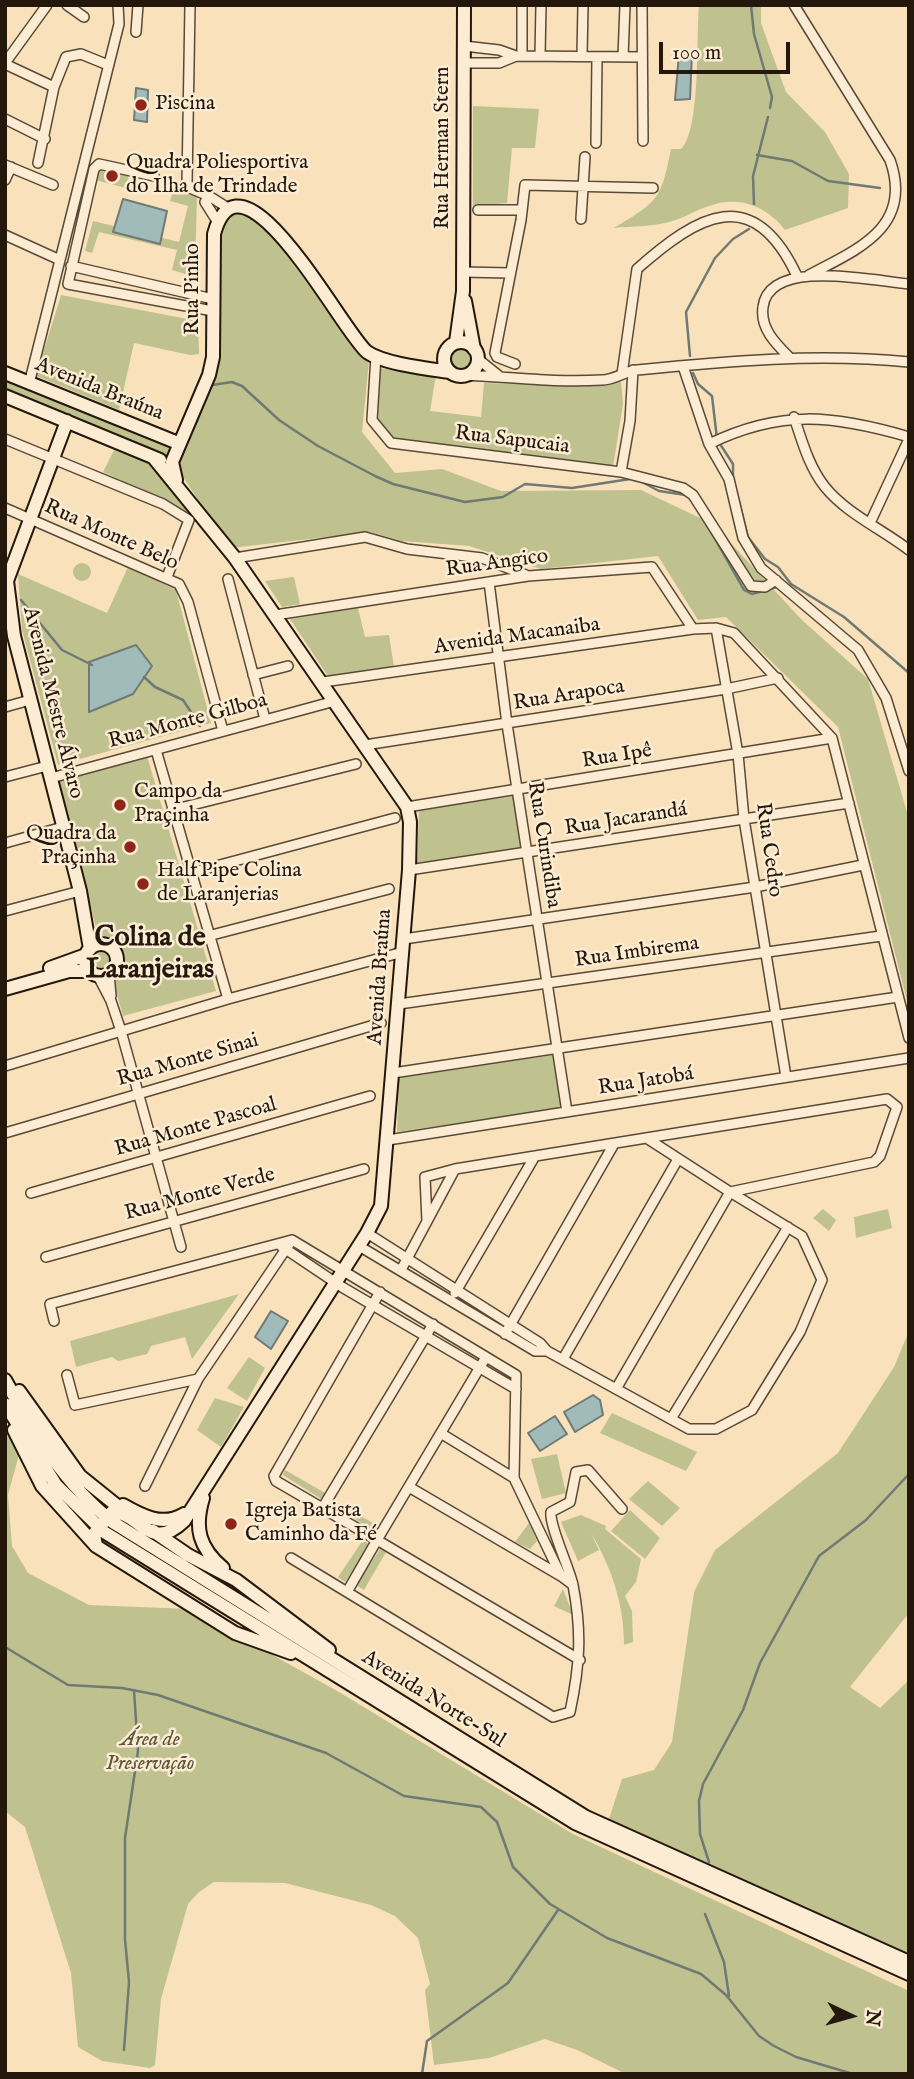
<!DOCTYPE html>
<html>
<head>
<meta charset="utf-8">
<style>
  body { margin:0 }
  #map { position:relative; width:914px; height:2079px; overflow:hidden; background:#f9e1bc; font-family:"IM FELL English",serif }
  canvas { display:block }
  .frame { position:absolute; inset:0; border:7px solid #23180b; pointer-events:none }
  .north { position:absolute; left:816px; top:1981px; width:70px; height:70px; -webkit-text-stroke:5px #fbecd3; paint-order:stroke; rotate:95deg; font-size:19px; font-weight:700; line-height:28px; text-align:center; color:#23180b }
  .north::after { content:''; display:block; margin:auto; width:24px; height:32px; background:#23180b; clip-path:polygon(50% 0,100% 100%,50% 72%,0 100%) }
  .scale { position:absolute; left:659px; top:42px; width:131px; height:32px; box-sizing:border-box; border:4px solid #23180b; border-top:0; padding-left:9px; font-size:21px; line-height:24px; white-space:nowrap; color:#23180b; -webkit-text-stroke:5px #fbecd3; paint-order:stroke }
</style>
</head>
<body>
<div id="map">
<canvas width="914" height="2079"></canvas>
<div class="frame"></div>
<div class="north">N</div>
<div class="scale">100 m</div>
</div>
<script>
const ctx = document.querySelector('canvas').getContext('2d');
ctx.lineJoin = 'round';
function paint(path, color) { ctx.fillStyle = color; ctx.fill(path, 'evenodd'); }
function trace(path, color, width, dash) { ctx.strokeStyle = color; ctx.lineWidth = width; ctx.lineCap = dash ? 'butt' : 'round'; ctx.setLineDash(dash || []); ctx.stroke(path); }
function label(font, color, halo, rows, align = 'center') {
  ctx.font = font + ' "IM FELL English",serif'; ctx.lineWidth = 5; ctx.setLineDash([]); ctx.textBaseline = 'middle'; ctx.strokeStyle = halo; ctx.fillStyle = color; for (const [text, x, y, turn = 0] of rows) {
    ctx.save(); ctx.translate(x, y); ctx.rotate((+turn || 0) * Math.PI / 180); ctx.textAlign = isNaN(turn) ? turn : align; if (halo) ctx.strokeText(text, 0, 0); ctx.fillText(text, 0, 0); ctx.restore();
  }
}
paint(new Path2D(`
  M699 5H761V23L786 92 825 132 849 174 848 208 785 230C767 206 738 195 709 206 695 210 683 219 669 222 651 227 632 226 614 228 659 201 661 199 671 149H681C701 130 696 35 699 5Z
  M473 106 539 109 535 148H512L507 203 473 206Z
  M99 166 129 173 126 188 95 180Z
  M174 188 197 192 195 277 172 270 177 250 99 232 92 253 85 251 93 221 179 242 188 206 170 201Z
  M233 209 259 220 369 361 362 432 395 473 442 469 501 491 641 490 713 524 802 620 868 679 909 819V1009L838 727 726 617 698 620 658 556 541 569 469 546 402 541 370 532 231 548 174 464 214 368 220 334 218 232Z
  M61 295 198 321 199 354 190 355 134 343 119 410 36 376Z
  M450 357a11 11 0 1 1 22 0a11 11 0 1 1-22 0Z
  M378 368 436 375 430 411 481 417 484 383 553 385 621 381 623 404 613 467 398 442 377 425Z
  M5 377 172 448 167 457 5 389Z
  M114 450 155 466 195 520 171 504 103 472Z
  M73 572a9 9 0 1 1 18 0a9 9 0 1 1-18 0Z
  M128 567 176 590 211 723 58 765 22 630 18 574 107 613Z
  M294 577 300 604 282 607 265 581Z
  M358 608 365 637 389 635 394 667 328 676 290 619Z
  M147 756 216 991 123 1016 113 981 124 966 118 944 99 939 58 782Z
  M514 796 521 849 417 864 419 810Z
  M90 961a12 12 0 1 1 24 0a12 12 0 1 1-24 0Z
  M553 1055 561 1108 397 1132 399 1078Z
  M823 1209 836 1220 829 1231 813 1218Z
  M888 1209 892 1228 856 1238 854 1217Z
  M239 1294 192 1359 185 1337 151 1346 147 1354 118 1361 112 1357 76 1367 70 1341Z
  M909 1331V1613L850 1687 880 1708 909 1680V1957L643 1839 609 1819 622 1779 654 1770 672 1742 694 1592 715 1550 838 1453 894 1367Z
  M249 1357 265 1368 247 1401 227 1388Z
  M215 1398 244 1407 221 1447 197 1430Z
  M612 1413 697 1452 686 1471 600 1433Z
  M5 1426 20 1451 8 1495 12 1546 28 1573 89 1605 190 1609 339 1692 573 1834 909 1991V2074H626L577 2050 545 2039 489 2058 434 2065 425 1990 430 1984 418 1938 395 1916 371 1905 285 1883 214 1882 199 1892 188 1904 161 1999 155 2065 150 2068 102 2061 78 2047 71 1973 25 1827 5 1811Z
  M557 1454 566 1493 542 1499 531 1459Z
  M285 1470 327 1494 323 1500 283 1475Z
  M648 1481 680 1508 662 1526 629 1499Z
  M338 1503 380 1527 377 1532 335 1508Z
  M630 1510 660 1538 645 1559 611 1531Z
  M581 1515 606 1526 605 1529 641 1559 636 1582 625 1596 632 1611 633 1642 624 1645C624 1605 612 1568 591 1533L599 1550 578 1561 561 1522Z
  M529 1523 537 1541 530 1549 515 1542Z
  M363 1540 370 1545 345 1582 338 1577Z
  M380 1549 386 1552 364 1590 356 1585Z
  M563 1589 573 1615 554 1606Z`), '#bfc28f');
const water = new Path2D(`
  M692 53 690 99 675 100 679 54Z
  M136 88 148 90 147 122 134 120Z
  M123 199 167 211 160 244 113 232Z
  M136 645 152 666 133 694 89 712V662Z
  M271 1311 288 1321 271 1349 255 1337Z
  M593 1395 600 1400 603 1415 575 1432 564 1412Z
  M555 1416 567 1434 540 1451 528 1433Z`);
paint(water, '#a1bbba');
trace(water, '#6f7a74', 2);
trace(new Path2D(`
  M751 5 754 34 772 97 770 108
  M757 155 792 161 828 181 880 188
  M754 204 753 176 768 117
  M690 356 686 312 715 258 733 239 749 229
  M693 373 698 384 712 396 717 439
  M212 385 232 382 242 386 279 420 318 446 375 476 393 484 465 502 503 497 525 484 572 488 630 479
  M720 444 733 464V478
  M640 481 659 491 686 495
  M739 502 748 537 765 559 778 567 791 584 844 617 909 673
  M706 523 744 590 752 594 777 587
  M21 600 62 650 92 665
  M144 677 155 687 183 700 200 726
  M5 1647 68 1685 122 1688 158 1695 326 1753 404 1796 481 1807 497 1822 513 1867 550 1904 607 1938 701 1974 726 1995 759 2036 774 2046 796 2057 853 2074
  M709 1862 700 1834 699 1801 703 1784 743 1710 760 1663 819 1556 866 1520 909 1474
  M705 1914 724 1962 729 1996
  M124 2050 129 1982 125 1939V1838L138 1751 134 1690
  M422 2074 427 2041 508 1983 558 1910`), '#6f7a74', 2.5);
const street = new Path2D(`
  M67 5 84 17
  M190 5 187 183 190 188 209 196
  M522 5V56
  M642 5 643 141
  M794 5 890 160C914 228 856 250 809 275
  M136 32 138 5
  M464 46 499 50 516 56
  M540 56 541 5
  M582 56 583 5
  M623 57 625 5
  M5 63 47 5
  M464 63H499L516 56 641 57
  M5 64 54 87
  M5 119 45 139
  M596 143 597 57
  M38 163 54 87 66 57 81 54 108 65
  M5 165 53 185
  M154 176 99 164 94 169 68 284 213 311
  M5 180 11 167
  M478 210H522
  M581 219 585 157
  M217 221 205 202 209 196 228 208
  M5 235 60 260
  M71 266 213 299
  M463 272 510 273
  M376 356 372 420 391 443 621 472 683 488 693 495 751 586 765 587 776 580
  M789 357C775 343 760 328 763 307 769 257 874 281 909 284
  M478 359 499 376
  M515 364 497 357 495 353 521 220 525 185 653 188
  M683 366 709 444 729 479 743 538 761 568 858 650 886 698 909 771
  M622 374 637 269C698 215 753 182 797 276
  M464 375C510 377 556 383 602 380 615 380 625 371 637 370 729 361 817 353 909 362
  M29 384 119 24 118 5
  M794 417C802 441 809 467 825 487 847 514 882 529 909 550
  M5 439 163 504 189 520 167 577
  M709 444C781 409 833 415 909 437
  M621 472 630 421 633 370
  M5 508 179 584 188 602 223 731
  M870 523 909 439
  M235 558 365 537 407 549 482 558 526 575
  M228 579 265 719
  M489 582 507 724 567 1112
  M275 615 528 576 652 567 693 629
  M716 628 738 754 744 819 786 1077
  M253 675 288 666
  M323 682 693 629 716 628 734 633 832 738 909 1038
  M5 707 30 700
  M365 745 726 689 778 678
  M156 750 228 999
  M5 777 47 766
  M51 778 335 701
  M407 807 832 738
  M172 810 356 764
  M5 843 63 827
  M409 870 849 803
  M190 873 395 818
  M5 911 80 891
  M208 936 389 889
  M404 939 755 887 863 865
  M109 974 111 996
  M98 976 111 1001 121 1031 181 1247
  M399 1004 881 936
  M5 1066 228 999 403 952
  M393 1073 898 997
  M5 1133 381 1023
  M388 1140 909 1058
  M31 1193 370 1096
  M427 1221 425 1177 455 1169
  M367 1233 540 1343 547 1351 689 1429H716L752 1410 800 1332 822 1280 802 1236 730 1192 616 1389
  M281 1246 342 1287 516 1389
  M359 1246 535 1351H547
  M46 1257 364 1169
  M401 1270 455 1169 887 1099 897 1107 880 1156 874 1162 730 1192 648 1139
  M455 1293 535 1156
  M54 1321 50 1304 292 1240 516 1375 514 1478 561 1576 573 1585C582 1632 580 1665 570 1712L553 1717 347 1592
  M505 1334 614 1144
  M486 1357 377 1540 580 1660
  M563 1359 678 1159
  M67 1375 75 1405 198 1379
  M671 1419 788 1227
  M442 1434 514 1478
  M145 1486 198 1379 292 1240
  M409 1487 561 1576
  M323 1507 433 1324
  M291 1558 347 1592 377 1540 276 1481 274 1476 380 1292
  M573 1585C569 1567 549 1525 551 1512L570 1502 576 1472 588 1470 622 1509`);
const secondary = new Path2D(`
  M465 301 474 349
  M456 342 463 291 464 5
  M444 359a17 17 0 1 1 34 0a17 17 0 1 1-34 0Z
  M5 373 178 443
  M5 396 160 460
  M67 421 7 581 14 636 80 891 90 949
  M176 480 172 462 209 375 213 357 214 234C241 135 343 333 367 352 384 364 430 369 450 372
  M85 960a16 16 0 1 1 32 0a16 16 0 1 1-32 0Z
  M50 968 86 955
  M5 989 69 971H89
  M5 1380C35 1434 64 1484 114 1523L586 1817 909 1962
  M19 1391 80 1476 126 1513
  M5 1404 56 1485 104 1532 575 1823 909 1974
  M14 1430 42 1486 96 1546 235 1633 291 1653
  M203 1498C194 1528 199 1548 223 1568
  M123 1505C142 1516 163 1527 184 1514
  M153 1531 188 1555 236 1580 329 1650
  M96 1546 94 1534 112 1512C139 1511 150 1554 184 1521L367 1233 381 1206 409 870 410 822 407 807 235 558 153 457`);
trace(street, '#584a37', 12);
trace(secondary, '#23180b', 16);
trace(street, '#fbecd3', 9);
trace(secondary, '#fbecd3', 12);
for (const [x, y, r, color] of [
  [141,105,7,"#8f2418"],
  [112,176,7,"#8f2418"],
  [120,805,7,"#8f2418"],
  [130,847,7,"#8f2418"],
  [143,884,7,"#8f2418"],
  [231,1524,7,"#8f2418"]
]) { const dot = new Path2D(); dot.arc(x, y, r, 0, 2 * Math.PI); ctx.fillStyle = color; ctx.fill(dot); trace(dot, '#fbecd3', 2.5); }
label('21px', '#23180b', '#fbecd3', [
  ["Piscina",155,105],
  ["Quadra Poliesportiva",126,164],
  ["do Ilha de Trindade",126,188],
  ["Campo da",134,793],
  ["Praçinha",134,817],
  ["Quadra da",116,835,"right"],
  ["Praçinha",116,859,"right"],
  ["HalfPipe Colina",157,872],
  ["de Laranjerias",157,896],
  ["Igreja Batista",245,1512],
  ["Caminho da Fé",245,1536]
], 'left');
label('21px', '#23180b', '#fbecd3', [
  ["Rua Herman Stern",444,148,-90],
  ["Rua Pinho",194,289,-90],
  ["Avenida Braúna",99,390,22],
  ["Rua Sapucaia",512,441,7],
  ["Rua Monte Belo",111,536,24],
  ["Rua Angico",497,564,-8],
  ["Avenida Macanaiba",517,637,-8],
  ["Rua Arapoca",569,696,-9],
  ["Avenida Mestre Álvaro",52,703,76],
  ["Rua Monte Gilboa",188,722,-15],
  ["Rua Ipê",617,757,-9],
  ["Rua Jacarandá",626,820,-9],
  ["Rua Curindiba",543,845,81],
  ["Rua Cedro",768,850,82],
  ["Rua Imbirema",637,953,-8],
  ["Avenida Braúna",381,977,-86],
  ["Rua Monte Sinai",188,1061,-16],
  ["Rua Jatobá",646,1082,-9],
  ["Rua Monte Pascoal",196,1128,-16],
  ["Rua Monte Verde",200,1195,-15],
  ["Avenida Norte-Sul",433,1700,32]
]);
label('italic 21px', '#5a5439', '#fbecd3', [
  ["Área de",150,1741],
  ["Preservação",150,1765]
]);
label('bold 28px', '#23180b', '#fbecd3', [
  ["Colina de",150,939],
  ["Laranjeiras",150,971]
]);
</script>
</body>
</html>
